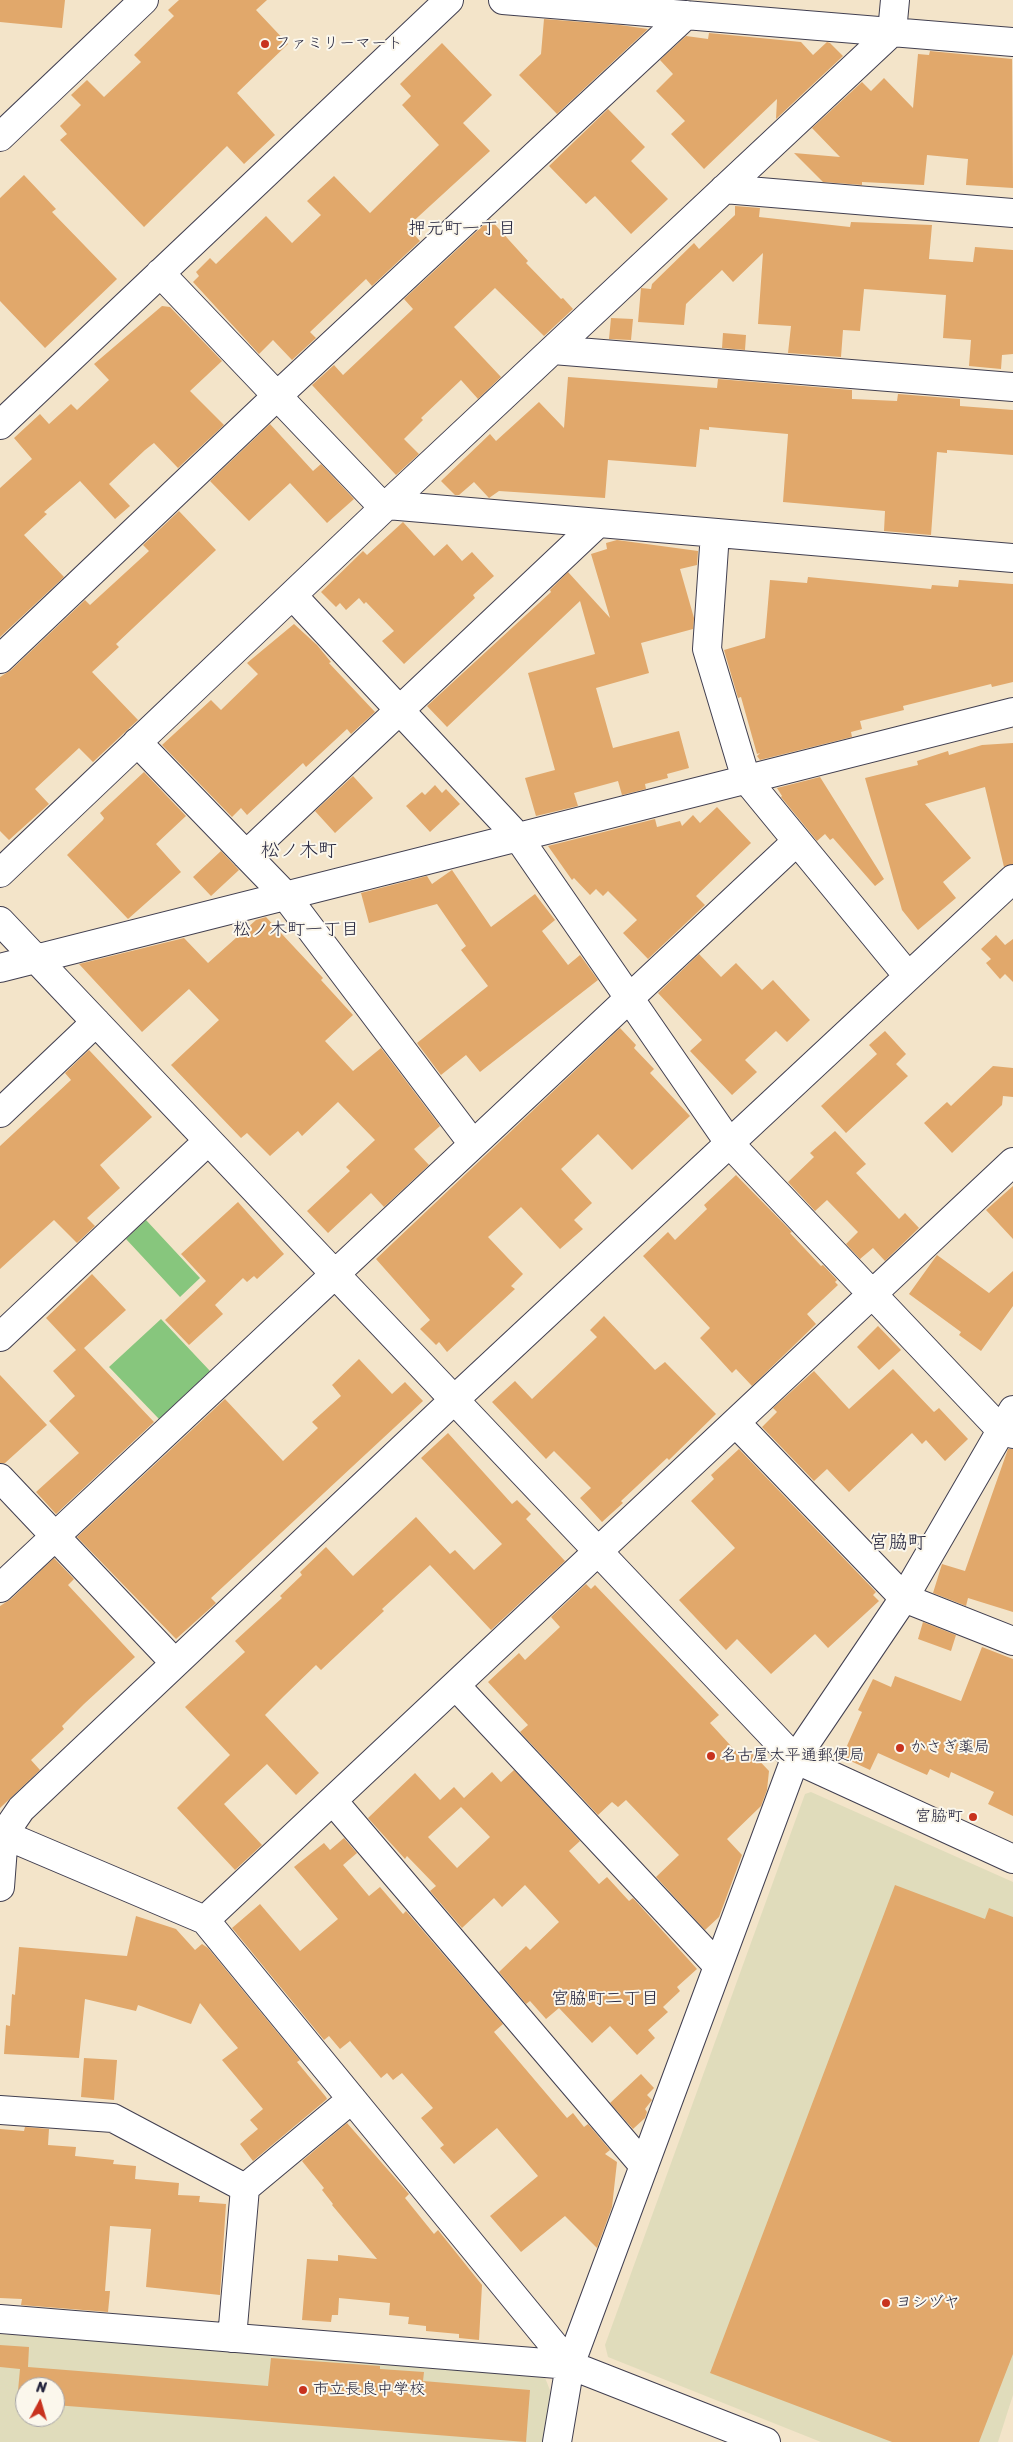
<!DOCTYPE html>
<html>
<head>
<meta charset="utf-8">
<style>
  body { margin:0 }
  #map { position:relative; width:1013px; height:2442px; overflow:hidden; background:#f3e4c9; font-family:Sriracha,sans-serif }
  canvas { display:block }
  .north { position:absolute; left:15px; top:2377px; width:50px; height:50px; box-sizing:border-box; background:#fbf7ec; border:1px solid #a4a2a5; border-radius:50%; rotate:6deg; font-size:14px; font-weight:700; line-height:20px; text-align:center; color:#22223b }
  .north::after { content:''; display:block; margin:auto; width:18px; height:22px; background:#c8321e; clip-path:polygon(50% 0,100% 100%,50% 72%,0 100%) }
</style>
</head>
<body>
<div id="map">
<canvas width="1013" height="2442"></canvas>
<div class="north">N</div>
</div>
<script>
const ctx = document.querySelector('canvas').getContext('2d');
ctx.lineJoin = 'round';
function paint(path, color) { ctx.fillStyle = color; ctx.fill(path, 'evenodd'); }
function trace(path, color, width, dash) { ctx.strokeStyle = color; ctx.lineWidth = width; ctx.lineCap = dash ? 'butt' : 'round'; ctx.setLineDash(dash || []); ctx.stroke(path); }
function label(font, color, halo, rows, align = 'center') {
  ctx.font = font + ' Sriracha,"Klee One",sans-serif'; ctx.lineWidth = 4; ctx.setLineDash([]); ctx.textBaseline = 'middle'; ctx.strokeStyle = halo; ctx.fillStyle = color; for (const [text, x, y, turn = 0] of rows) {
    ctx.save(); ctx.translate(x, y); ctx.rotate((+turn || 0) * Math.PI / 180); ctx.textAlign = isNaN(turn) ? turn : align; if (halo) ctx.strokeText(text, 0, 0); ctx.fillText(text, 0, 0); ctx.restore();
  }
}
paint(new Path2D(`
  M811 1792 1013 1882V2395L998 2442H821L608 2357 605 2345 805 1794Z
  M0 2334 544 2375 551 2393 543 2442H0ZM25 2387H55V2417H25Z`), '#e0dcbb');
paint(new Path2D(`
  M146 1220 200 1278 180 1297 126 1239Z
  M161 1319 210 1371 159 1419 109 1367Z`), '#87c67d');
paint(new Path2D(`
  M0 0H65L62 28 0 22Z
  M179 0H267L256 10 288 44 237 93 275 135 244 164 227 146 144 227 60 140 67 134 60 126 81 105 71 95 87 80 104 97 141 62 134 55 174 16 168 10Z
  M544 19 620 25 648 29 557 114 519 75 541 54Z
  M709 33 801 42 813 55 827 42 830 43 843 56 776 119 777 99 704 169 671 134 685 121 656 91 673 74 660 60 686 36 708 39Z
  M442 43 492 95 463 123 490 151 407 227 420 241 372 286 366 279 310 332 316 338 292 360 273 340 259 354 193 282 199 276 196 272 210 258 216 264 266 216 292 243 321 215 307 201 334 176 370 213 439 145 402 105 411 96 400 84Z
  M930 51 1012 59 1013 188 966 185 968 159 927 155 924 185 862 182V185L823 182 794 153 840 157 812 128 862 82 871 91 884 78 913 108 918 54 929 55Z
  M608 109 645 147 631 161 668 199 631 234 595 196 586 204 549 166Z
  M24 175 56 209 52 212 117 279 45 348 0 301V198Z
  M735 206 760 208 759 217 850 227 851 222 932 225 929 259 973 262 975 247 1013 250V354L1002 355 1001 369 969 366 971 340 943 338 946 295 864 289 860 331 843 330 841 357 788 353 791 326 758 324 763 253 733 282 722 270 686 304 684 325 638 322 641 288 651 289 652 284 694 243 699 249 735 215Z
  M490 219 528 261 526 263 561 299 563 298 573 309 544 336 495 288 454 327 501 377 478 399 461 380 421 418 423 420 404 439 419 454 396 475 312 385 334 365 343 375 413 309 404 299Z
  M162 306 170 307 222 361 190 391 224 425 178 468 154 443 145 450 109 484 130 506 115 519 80 481 44 512 47 514 24 535 64 577 0 637V488L32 459 14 438 40 414 49 424 71 404 77 410 109 380 94 364Z
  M611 318 633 319 631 340 609 339Z
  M723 333 746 335 745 350 722 348Z
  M568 377 717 388 718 379 852 390V399L897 401 898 394 960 399V406L1013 410V455L947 450V453L937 452 931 535 884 531 885 511 783 502 788 434 709 427V430L700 429 696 467 608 460 605 498 499 491 489 498 474 482 459 495H455L441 481 490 434 496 441 539 402 564 428Z
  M270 424 313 471 321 464 354 499 327 523 290 483 249 521 210 481Z
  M179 511 216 550 116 644 119 647 92 672 138 720 93 762 79 748 35 789 49 804 9 840 0 831V677L11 670 85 600 90 605 149 551 143 545Z
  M403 522 434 556 447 544 462 561 472 552 494 576 473 595 475 598 404 664 382 641 394 631 366 602 364 604 359 598 346 610 340 603 336 607 321 592 363 551 367 555Z
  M617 540 698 551 697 565 680 569 694 618 693 629 641 643 649 673 596 688 613 748 679 731 689 768 667 774 668 778 645 784 646 789 622 795 618 781 574 793 578 806 536 816 525 778 555 770 528 673 595 654 580 601 447 727 427 706 551 592 550 590 568 572 610 618 591 554 607 549 606 543Z
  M808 577 931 589 932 585 958 587 959 580 1013 584V682L992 687 991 684 903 706 904 710 860 721 862 729 851 732 852 737 760 760 757 756 760 753 757 754 741 697 738 698 724 650 765 638 770 580 807 583Z
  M294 624 317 645 331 662 329 663 375 712 351 734 347 729 306 767 303 763 247 815 241 808 232 817 162 745 211 700 221 710 258 674 247 663Z
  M1013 743V864L1004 867 985 787 925 804 971 858 943 882 956 898 918 930 902 910 865 778 918 765 917 761 948 751 949 755 982 745Z
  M144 772 186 816 156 844 181 872 128 919 67 855 103 820 104 818 100 813Z
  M353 776 373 798 335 833 315 811Z
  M820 777 884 879 875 886 833 838 830 840 825 834 817 841 781 797 782 796 777 788Z
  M435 785 442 793 446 789 460 804 430 832 406 806 422 792 425 795Z
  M717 807 751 843 696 896 705 905 648 959 623 933 637 920 608 891 603 896 596 889 590 895 574 878 572 880 548 846 655 819 657 827 680 821 682 826 693 815 700 823Z
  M221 851 239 870 211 896 193 877Z
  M452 870 491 927 535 894 555 920 542 931 568 965 580 955 598 980 480 1072 466 1055 441 1075 417 1043 488 986 461 950 466 946 437 904 369 923 361 893 427 876 432 884Z
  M266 917 323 978 321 980 353 1015 325 1041 353 1071 381 1048 440 1126 414 1149 429 1165 384 1207 371 1193 328 1233 307 1211 350 1171 346 1167 375 1140 338 1102 302 1136 298 1131 270 1156 247 1133 241 1138 171 1065 219 1020 189 989 142 1032 79 964 184 938 208 963 256 920Z
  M996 935 1005 945 1013 939V982L1005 974 1000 979 986 963 991 959 981 949Z
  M699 954 721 977 736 963 762 990 773 980 810 1020 787 1042 776 1031 745 1060 757 1072 732 1095 690 1051 702 1040 658 993Z
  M620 1028 636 1045 634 1048 654 1069 650 1073 690 1116 632 1170 598 1134 561 1169 592 1203 574 1220 583 1229 560 1249 521 1207 488 1237 523 1274 511 1286 515 1289 447 1352 439 1342 436 1345 420 1329 430 1320 376 1259Z
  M885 1031 906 1054 896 1064 908 1076 846 1133 821 1106 877 1054 869 1045Z
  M89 1050 152 1117 100 1165 120 1188 87 1218 95 1226 77 1243 54 1220 0 1269V1146L71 1080 65 1073Z
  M993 1066 1013 1068V1097L1003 1096 1002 1105 952 1153 924 1123 947 1102 951 1106Z
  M835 1131 866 1164 856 1173 899 1219 905 1213 919 1228 885 1261 873 1248 860 1259 846 1244 858 1232 827 1200 815 1211 788 1182 814 1157 810 1153Z
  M736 1175 792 1232 790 1233 821 1266 823 1265 837 1280 835 1282 838 1285 807 1314 816 1324 752 1386 736 1369 732 1373 700 1338 710 1328 643 1256 668 1232 675 1240 707 1209 704 1205Z
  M1013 1186V1239L986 1210Z
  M238 1202 284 1254 257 1279 254 1276 247 1282 243 1278 215 1305 223 1314 189 1345 165 1320 206 1281 181 1254Z
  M937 1255 989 1293 1013 1271V1306L981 1351 959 1335 961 1332 909 1294Z
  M92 1274 126 1310 84 1348 154 1422 56 1514 36 1492 79 1453 49 1421 75 1396 53 1371 76 1350 46 1318Z
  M604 1316 655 1370 665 1362 716 1414 669 1460 667 1458 621 1501 623 1503 602 1522 580 1498 591 1488 554 1451 546 1459 492 1402 515 1381 532 1399 597 1337 590 1330Z
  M878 1326 901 1350 879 1370 857 1347Z
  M359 1359 392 1394 405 1382 423 1401 211 1598 216 1603 176 1639 77 1537 225 1399 283 1461 318 1428 312 1422 341 1396 332 1385Z
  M893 1369 934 1412 939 1408 968 1439 945 1461 926 1440 922 1444 912 1433 849 1492 827 1469 814 1481 762 1427 777 1412 773 1408 814 1371 849 1409Z
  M0 1375 47 1425 5 1463H0Z
  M448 1433 512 1504 517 1500 531 1514 526 1519 565 1561 491 1630 430 1565 382 1609 384 1611 321 1670 316 1665 284 1696 265 1715 319 1773 296 1795 267 1764 224 1804 262 1845 235 1870 177 1808 230 1755 185 1707 245 1652 235 1641 282 1598 280 1596 302 1575 300 1572 326 1547 353 1576 416 1517 450 1554 455 1550 474 1570 502 1544 421 1458Z
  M739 1449 876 1592 873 1595 879 1601 828 1648 815 1634 771 1674 737 1639 726 1650 679 1600 735 1548 691 1501 714 1479 711 1475Z
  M1008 1449H1013V1612L968 1598 966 1606 933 1593 942 1564 965 1571Z
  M54 1558 74 1579 68 1585 135 1657 84 1704 62 1726 64 1729 31 1760 40 1770 0 1808V1606L11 1599Z
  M586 1584 591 1589 595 1585 719 1715 710 1723 742 1758 750 1751 769 1771 767 1790 761 1806 727 1839 742 1855 719 1917 705 1930 656 1877 679 1855 626 1800 618 1807 612 1802 598 1815 520 1732 528 1725 488 1682 519 1653 525 1660 560 1627 551 1617Z
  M923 1622 956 1635 951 1651 918 1639Z
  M982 1647 1013 1659V1816L988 1804 994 1792 951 1772 949 1778 930 1769 927 1775 878 1753 870 1770 842 1757 862 1712 858 1710 873 1679 891 1687 895 1676 961 1701Z
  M514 1770 580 1841 569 1851 599 1884 607 1877 629 1901 633 1898 697 1969 677 1987 680 1991 663 2007 668 2012 648 2030 655 2038 637 2055 610 2026 592 2043 559 2008 546 2019 530 2001 526 2004 499 1972 526 1946 530 1950 559 1922 525 1885 502 1907 494 1898 462 1928 430 1891 436 1886 407 1856 405 1859 368 1818 415 1773 440 1800 454 1787 464 1798 492 1772 501 1782ZM461 1807 490 1837 457 1868 428 1837Z
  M344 1838 357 1853 343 1865 369 1896 380 1887 403 1914 406 1911 503 2024 494 2032 567 2118 573 2113 584 2127 588 2124 610 2150 605 2154 617 2162 612 2207 597 2248 565 2216 521 2252 490 2216 538 2176 497 2128 454 2164 440 2148 444 2145 421 2118 433 2108 402 2073 393 2080 387 2073 381 2078 350 2041 340 2049 329 2036 324 2040 232 1928 260 1904 300 1951 338 1919 294 1867 324 1843 330 1850Z
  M895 1885 985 1919 989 1908 1013 1917V2354L979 2442H892L710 2373Z
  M136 1916 176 1929 195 1950 202 1944 208 1948 300 2060 297 2062 326 2097 327 2099 253 2161 240 2144 258 2129 250 2120 263 2109 222 2060 238 2048 200 2003 191 2024 138 2005 136 2011 85 1999 79 2058 4 2054 6 2025 10 2026 12 1994 15 1995 19 1947 127 1956Z
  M84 2058 117 2060 114 2100 81 2097Z
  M641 2074 654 2088 647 2095 652 2100 645 2109 647 2112 645 2118 633 2129 610 2103Z
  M347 2123 409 2194 405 2198 434 2234 438 2230 482 2285 479 2340 459 2338V2334L426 2331V2326L408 2324 409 2317 389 2315 390 2303 339 2298 338 2315H332L331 2322 302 2320 307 2259 338 2261V2255L377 2259 332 2205 333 2204 322 2190 324 2188 302 2161Z
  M25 2127 49 2129 48 2145 76 2147 75 2156 114 2160 113 2164 136 2166 135 2179 179 2183 178 2195 200 2196 199 2202 226 2204 220 2295 146 2287 151 2229 110 2226 105 2291H110L108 2312 21 2305 22 2299 0 2298V2129L24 2131Z
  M0 2345 29 2347 28 2367 268 2386 271 2358 380 2366V2369L424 2372 423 2381 530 2390 526 2442 55 2405V2387H25V2402H17L20 2369 0 2367Z`), '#e1a86b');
const minor = new Path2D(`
  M503 0 1013 42
  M0 137 144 0
  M724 189 1013 213
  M160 273 384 508
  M553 350 1013 387
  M0 425 449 0
  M387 505 1013 558
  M715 533 707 649 746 779 908 976
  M293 596 518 837 730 1144 1001 1430 1013 1434
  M0 659 277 396 686 15
  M137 742 285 895 473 1144
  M246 855 598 523
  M0 873 387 505 892 32 895 0
  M0 921 795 1759 1013 1859
  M0 968 1013 712
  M0 1113 96 1022
  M0 1337 208 1141
  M736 1423 904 1598 1013 1641
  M0 1478 175 1663
  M0 1588 796 842
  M456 1686 718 1966
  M333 1801 644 2166
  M0 1833 205 1920 570 2365
  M0 1887 4 1834 21 1809 454 1400 1013 879
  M205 1920 1013 1162
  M0 2110 113 2118 245 2188
  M0 2319 570 2365 766 2442
  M232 2338 245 2188 352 2099
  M557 2442 570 2365 795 1759 904 1598 1013 1410`);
trace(minor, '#413f50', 30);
trace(minor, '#fff', 28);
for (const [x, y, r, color] of [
  [265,44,5,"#c8321e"],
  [900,1748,5,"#c8321e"],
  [711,1756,5,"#c8321e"],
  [973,1817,5,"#c8321e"],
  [886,2303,5,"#c8321e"],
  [303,2390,5,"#c8321e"]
]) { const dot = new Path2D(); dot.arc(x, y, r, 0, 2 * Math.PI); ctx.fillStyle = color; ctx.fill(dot); trace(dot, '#fbf7ec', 2); }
label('16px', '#22223b', '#fbf7ec', [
  ["ファミリーマート",275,44],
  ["かさぎ薬局",910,1748],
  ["名古屋太平通郵便局",721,1756],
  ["宮脇町",963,1817,"right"],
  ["ヨシヅヤ",896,2303],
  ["市立長良中学校",313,2390]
], 'left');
label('18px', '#22223b', '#fbf7ec', [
  ["押元町一丁目",462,229],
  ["松ノ木町一丁目",296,930],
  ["宮脇町二丁目",605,1999]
]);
label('19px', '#22223b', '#fbf7ec', [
  ["松ノ木町",299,851],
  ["宮脇町",898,1543]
]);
</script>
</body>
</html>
